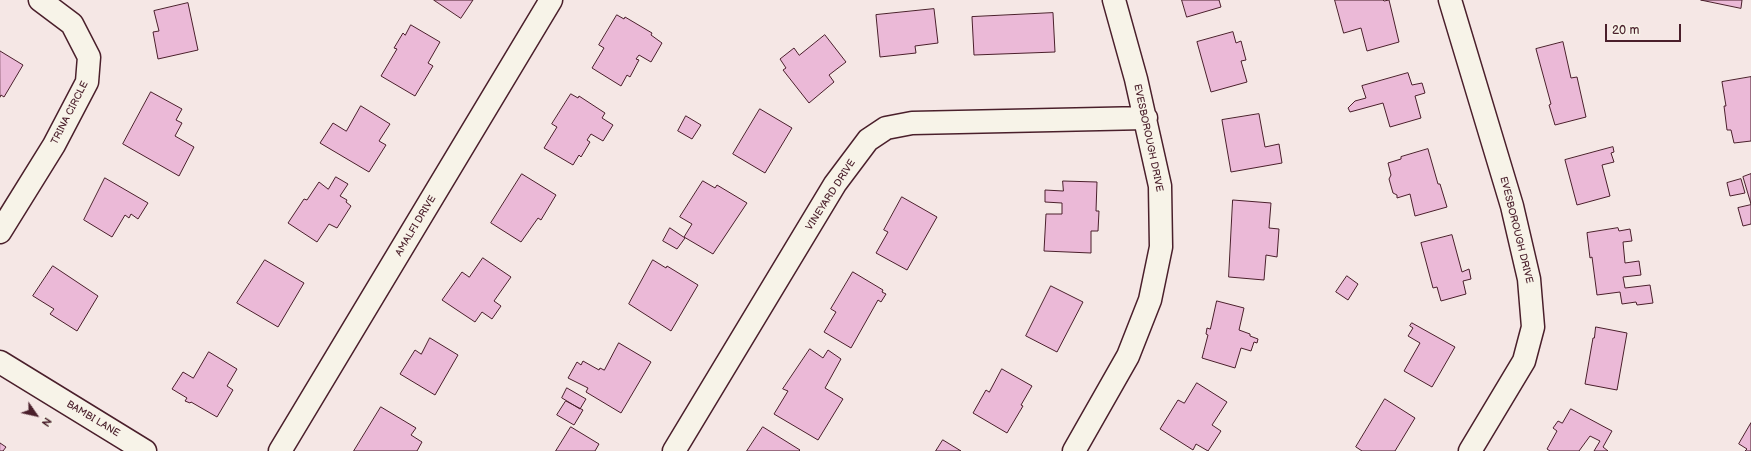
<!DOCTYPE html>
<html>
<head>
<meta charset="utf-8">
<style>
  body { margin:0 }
  #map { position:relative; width:1751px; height:451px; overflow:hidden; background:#f5e7e5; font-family:"Balsamiq Sans",sans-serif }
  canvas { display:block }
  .north { position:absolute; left:16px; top:395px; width:40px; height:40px; -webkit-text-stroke:3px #f7f3e8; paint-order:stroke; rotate:124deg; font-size:11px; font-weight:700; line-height:16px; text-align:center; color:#4a1f2b }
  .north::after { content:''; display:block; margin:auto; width:14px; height:18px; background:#4a1f2b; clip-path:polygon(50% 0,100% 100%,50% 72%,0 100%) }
  .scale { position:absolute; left:1605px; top:24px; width:76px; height:18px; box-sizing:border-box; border:2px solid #4a1f2b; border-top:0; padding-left:5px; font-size:12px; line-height:14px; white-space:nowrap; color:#4a1f2b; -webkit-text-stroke:3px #f7f3e8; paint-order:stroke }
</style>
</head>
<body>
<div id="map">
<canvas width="1751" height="451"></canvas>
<div class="north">N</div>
<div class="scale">20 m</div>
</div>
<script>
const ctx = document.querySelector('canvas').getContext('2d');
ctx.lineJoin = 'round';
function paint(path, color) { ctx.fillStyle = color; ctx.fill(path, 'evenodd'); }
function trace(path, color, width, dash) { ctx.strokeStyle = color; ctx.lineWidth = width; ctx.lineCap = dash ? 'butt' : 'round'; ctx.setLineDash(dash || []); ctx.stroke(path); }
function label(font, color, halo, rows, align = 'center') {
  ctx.font = font + ' "Balsamiq Sans",sans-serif'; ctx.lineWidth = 3; ctx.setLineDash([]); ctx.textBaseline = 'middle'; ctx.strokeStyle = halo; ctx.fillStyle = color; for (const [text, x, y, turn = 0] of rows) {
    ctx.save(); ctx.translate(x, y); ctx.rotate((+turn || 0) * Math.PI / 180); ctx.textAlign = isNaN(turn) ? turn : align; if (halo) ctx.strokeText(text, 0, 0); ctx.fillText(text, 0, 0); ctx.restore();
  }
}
const building = new Path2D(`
  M434 0H473L461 18Z
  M1182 0H1219L1221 7 1187 17Z
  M1335 0H1383L1384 1 1389 0 1399 42 1367 51 1361 28 1344 33Z
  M1701 0H1742L1741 8Z
  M188 3 198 50 158 59 153 32 159 31 154 11Z
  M934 9 938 43 915 46 916 53 880 57 876 15Z
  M1053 13 1055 52 974 55 972 17Z
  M617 15 624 19 625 17 652 33 651 35 662 43 651 62 639 55 636 59 639 60 630 77 627 75 621 86 592 68 604 48 599 45Z
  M411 25 440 42 428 63 433 66 415 96 381 76 397 49 394 48 403 33 405 35Z
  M1233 32 1236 43 1241 41 1246 60 1241 61 1247 82 1211 92 1197 42Z
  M825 35 846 62 829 75 834 82 809 103 783 70 786 68 780 59 794 48 799 55Z
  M1563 42 1571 78 1577 77 1586 117 1555 125 1549 105 1551 104 1536 49Z
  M0 51 23 65 4 97 1 95 0 97Z
  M1408 73 1412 85 1422 83 1425 93 1415 96 1421 118 1390 127 1383 103 1350 112 1348 108 1355 101 1366 98 1362 86Z
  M1751 77V141L1734 143 1731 130H1727L1724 106H1726L1722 82Z
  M151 92 182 109 176 120 182 123 175 136 194 147 179 176 123 144Z
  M571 94 578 98 579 96 605 113 602 118 613 125 603 141 591 134 587 140 590 142 581 157 579 155 573 165 544 148 557 127 552 124Z
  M361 106 390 124 379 141 386 145 369 172 320 143 333 123 346 131Z
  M760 109 792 128 765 173 733 154Z
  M1259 114 1265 147 1279 144 1282 163 1231 172 1222 120Z
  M686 116 701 125 692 139 678 131Z
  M1613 147 1614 152 1611 153 1614 162 1602 165 1610 196 1577 205 1565 160Z
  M1428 149 1438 184H1440L1447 207 1415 216 1410 194 1397 198V195L1393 193 1389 179 1391 175 1388 163 1401 159V157Z
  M522 174 556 195 541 220 538 218 521 242 491 223Z
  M1751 174V204L1743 177Z
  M336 177 348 184 340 196 347 200 346 202 351 206 337 228 329 224 317 242 288 223 304 199 307 200 319 182 328 189Z
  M105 178 148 203 138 219 131 214 129 218 125 215 112 237 84 220Z
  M1741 179 1745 193 1730 196 1727 183Z
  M703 181 715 188 717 185 747 203 713 254 684 237 692 224 680 217Z
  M1063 181 1097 182 1096 211H1099L1098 231H1091V253L1044 251 1046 214H1062V203L1045 202V190L1063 191Z
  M902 197 937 217 907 270 876 253 888 232 884 230Z
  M1233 200 1271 203 1269 228 1279 229 1277 257 1266 255 1264 280 1229 277Z
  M1751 205V224L1743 226 1738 208Z
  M670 228 685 238 677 249 663 241Z
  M1618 228 1619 231 1630 229 1632 241 1623 242 1625 263 1639 261 1641 275 1623 277 1625 288 1650 285 1653 303 1637 305 1636 302 1622 304 1620 292 1597 295 1592 257 1590 258 1587 233Z
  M1452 235 1462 272 1469 269 1471 279 1463 281 1466 294 1441 301 1437 287 1433 288 1421 243Z
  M483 258 511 277 494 301 501 306 492 319 482 312 475 322 442 300 462 272 469 277Z
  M265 260 304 283 278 327 237 303Z
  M653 260 666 268 667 266 698 285 671 331 629 304Z
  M53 266 98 296 77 331 50 314 54 309 33 296Z
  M853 272 883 290 882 292 886 294 881 302 878 300 851 348 824 332 836 312 831 309Z
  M1347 276 1358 284 1348 300 1336 292Z
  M1051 286 1083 302 1057 352 1026 336Z
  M1217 301 1244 308 1239 330 1250 334V336L1258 339 1257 343 1254 342 1251 351 1241 348 1235 368 1202 358 1208 335 1206 334 1207 328 1210 329Z
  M1412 323 1455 347 1432 387 1404 371 1420 343 1408 336 1413 328 1410 326Z
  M1596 327 1627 333 1617 390 1585 384 1593 338H1594Z
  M430 338 458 355 435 395 400 374 415 350 421 354Z
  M619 343 651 362 621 413 586 392 588 388 568 378 577 362 581 365 583 361 599 370 600 368 604 370Z
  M810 349 823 358 828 350 841 359 825 388 843 399 818 440 774 414 788 391 783 389Z
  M209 352 237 369 227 386 233 390 217 417 191 402 190 403 185 401 187 398 172 389 183 372 193 378Z
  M1002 369 1032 386 1021 405 1023 406 1007 433 973 413 986 390 989 392Z
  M1197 383 1227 402 1212 425 1221 431 1208 451 1196 444 1193 450 1160 429 1178 400 1184 403Z
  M567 388 586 399 580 409 562 398Z
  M1385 399 1415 418 1395 451H1362L1356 447Z
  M566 401 583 410 574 425 557 415Z
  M381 407 416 428 411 435 422 442 417 451H354Z
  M1571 409 1612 431 1603 447 1608 451H1594L1600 441 1590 436 1579 451H1550L1547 449 1557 431 1553 428 1558 421 1562 423Z
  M1751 423V451H1745L1747 449 1739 444Z
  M571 427 599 444 595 451H556Z
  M763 427 800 450 799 451H747Z
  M943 440 961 451H936Z
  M0 443 6 447 3 451H0Z`);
paint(building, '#ebb9d7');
trace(building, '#4a1f2b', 1);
const minor = new Path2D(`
  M1450 0 1512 206 1529 279 1533 327 1524 361 1470 451
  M0 232 54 145 87 82 89 57 72 24 40 0
  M0 362 145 451
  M280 451 551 0
  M674 451 835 184 868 140 886 128 912 123 1146 118
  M1074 451 1128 356 1150 300 1161 247 1160 186 1136 79 1114 0`);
trace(minor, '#4a1f2b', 25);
trace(minor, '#f7f3e8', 22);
label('10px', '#4a1f2b', '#f7f3e8', [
  ["TRINA CIRCLE",70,113,-63],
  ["EVESBOROUGH DRIVE",1148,138,78],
  ["VINEYARD DRIVE",831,195,-57],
  ["AMALFI DRIVE",416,226,-59],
  ["EVESBOROUGH DRIVE",1516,230,76],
  ["BAMBI LANE",93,419,31]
]);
</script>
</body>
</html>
